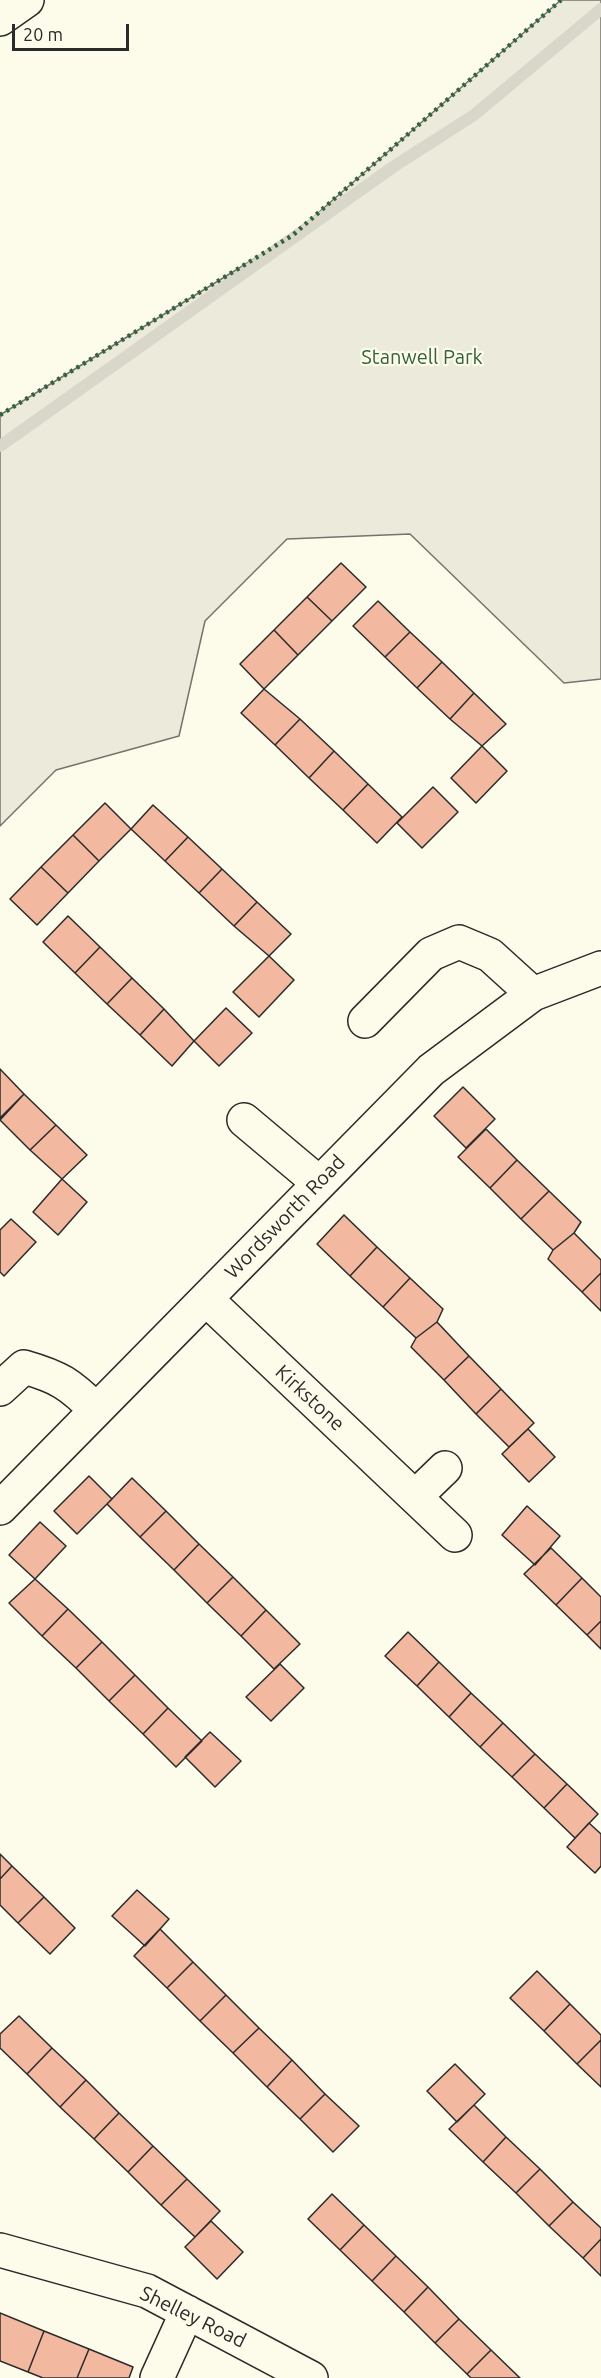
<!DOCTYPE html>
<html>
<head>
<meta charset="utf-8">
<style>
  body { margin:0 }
  #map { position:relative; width:601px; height:2378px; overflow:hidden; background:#fdfbea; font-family:Ubuntu,sans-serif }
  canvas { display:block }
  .scale { position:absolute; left:12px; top:24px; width:117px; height:27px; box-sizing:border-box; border:3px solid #2b2b2b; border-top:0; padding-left:8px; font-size:18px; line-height:21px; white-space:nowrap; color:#2b2b2b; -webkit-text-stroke:4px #fdfbea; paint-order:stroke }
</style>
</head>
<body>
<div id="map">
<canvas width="601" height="2378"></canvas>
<div class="scale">20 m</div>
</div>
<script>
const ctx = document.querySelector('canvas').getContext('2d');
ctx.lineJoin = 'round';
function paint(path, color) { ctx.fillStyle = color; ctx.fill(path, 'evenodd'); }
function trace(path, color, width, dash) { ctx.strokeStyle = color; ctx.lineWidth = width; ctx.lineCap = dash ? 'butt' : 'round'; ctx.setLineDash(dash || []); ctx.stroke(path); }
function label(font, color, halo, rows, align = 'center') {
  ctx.font = font + ' Ubuntu,sans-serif'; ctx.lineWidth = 4.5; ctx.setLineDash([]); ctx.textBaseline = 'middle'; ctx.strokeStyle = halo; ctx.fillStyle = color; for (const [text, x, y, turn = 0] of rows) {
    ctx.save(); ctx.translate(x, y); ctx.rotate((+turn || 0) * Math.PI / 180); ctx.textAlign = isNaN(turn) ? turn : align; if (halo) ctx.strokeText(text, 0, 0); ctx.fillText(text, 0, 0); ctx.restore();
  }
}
const green = new Path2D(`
  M561 0H601V679L564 683 410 534 287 539 205 621 179 736 56 770 0 826V415L293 235Z`);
paint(green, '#ecebdb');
trace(green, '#74746e', 1.5);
trace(new Path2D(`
  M0 446 393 167 474 115 601 9`), '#d8d7c9', 12);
const building = new Path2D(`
  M341 563 366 587 332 621 307 597Z
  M307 597 332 621 298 655 274 630Z
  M378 601 410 632 385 657 353 626Z
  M274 630 298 655 264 689 240 664Z
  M410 632 442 662 417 688 385 657Z
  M442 662 474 693 450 719 417 688Z
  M264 689 300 719 275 745 241 713Z
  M474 693 506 724 482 746 450 719Z
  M300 719 334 751 309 778 275 745Z
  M482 746 507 771 476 803 451 778Z
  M334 751 368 784 343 810 309 778Z
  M368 784 402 817 377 843 343 810Z
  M433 787 458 812 422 848 397 823Z
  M105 803 131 829 99 861 73 835Z
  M153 805 188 837 165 861 131 829Z
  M73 835 99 861 68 893 41 867Z
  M188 837 222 869 199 893 165 861Z
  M41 867 68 893 37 925 10 899Z
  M222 869 257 902 234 926 199 893Z
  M257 902 291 934 269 956 234 926Z
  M68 916 100 947 75 973 43 942Z
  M100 947 132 978 107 1004 75 973Z
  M269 956 294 980 259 1017 233 992Z
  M132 978 164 1009 140 1035 107 1004Z
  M226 1008 252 1033 219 1066 194 1041Z
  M164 1009 194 1041 172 1066 140 1035Z
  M0 1069 24 1094 0 1118Z
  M463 1087 495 1119 466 1148 434 1116Z
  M24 1094 56 1125 30 1150 0 1120Z
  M56 1125 87 1155 62 1179 30 1150Z
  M486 1129 517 1160 490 1188 458 1157Z
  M517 1160 549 1191 521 1219 490 1188Z
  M62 1179 87 1202 58 1235 33 1212Z
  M549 1191 581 1222 574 1233 553 1250 521 1219Z
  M344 1215 377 1247 350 1276 317 1244Z
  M11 1219 36 1242 4 1276 0 1272V1230Z
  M574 1233 601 1260V1273L582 1292 548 1259 553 1250Z
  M377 1247 410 1278 383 1307 350 1276Z
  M601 1273V1311L582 1292Z
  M410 1278 443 1309 437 1322 416 1338 383 1307Z
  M437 1322 469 1356 444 1380 411 1347 416 1338Z
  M469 1356 501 1389 476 1414 444 1380Z
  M501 1389 534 1423 509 1447 476 1414Z
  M528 1429 555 1457 529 1482 502 1454Z
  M89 1476 112 1499 77 1534 54 1511Z
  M132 1478 166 1511 140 1537 107 1504Z
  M527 1506 560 1536 535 1565 502 1535Z
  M166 1511 199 1544 174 1570 140 1537Z
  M40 1522 66 1546 35 1579 9 1555Z
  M199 1544 233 1577 207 1603 174 1570Z
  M551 1548 582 1578 556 1605 524 1574Z
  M233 1577 266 1610 241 1636 207 1603Z
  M582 1578 601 1597V1621L587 1635 556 1605Z
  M35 1579 68 1609 42 1636 9 1603Z
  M68 1609 102 1642 76 1668 42 1636Z
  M266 1610 300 1644 274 1669 241 1636Z
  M601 1621V1649L587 1635Z
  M408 1632 439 1662 417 1686 385 1656Z
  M102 1642 135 1675 109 1701 76 1668Z
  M439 1662 471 1693 449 1717 417 1686Z
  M280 1664 304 1688 271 1721 246 1697Z
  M135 1675 168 1708 143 1734 109 1701Z
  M471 1693 503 1723 480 1747 449 1717Z
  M168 1708 202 1741 176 1767 143 1734Z
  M503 1723 535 1754 512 1777 480 1747Z
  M210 1732 241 1761 215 1787 185 1757Z
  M535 1754 567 1784 544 1808 512 1777Z
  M567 1784 598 1814 575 1838 544 1808Z
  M589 1823 601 1834V1866L595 1873 567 1847Z
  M0 1854 12 1866 0 1879Z
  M12 1866 44 1897 18 1923 0 1905V1879Z
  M137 1890 169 1919 145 1946 112 1916Z
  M44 1897 75 1928 50 1954 18 1923Z
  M160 1929 193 1962 167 1988 134 1956Z
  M193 1962 226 1995 200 2021 167 1988Z
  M537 1971 570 2004 544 2031 510 1998Z
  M226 1995 259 2028 233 2053 200 2021Z
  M570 2004 601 2035V2040L577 2064 544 2031Z
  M19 2016 52 2048 27 2074 0 2048V2034Z
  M259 2028 292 2060 267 2087 233 2053Z
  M601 2040V2087L577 2064Z
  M52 2048 86 2080 60 2107 27 2074Z
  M292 2060 325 2094 300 2119 267 2087Z
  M455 2064 485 2094 457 2122 427 2091Z
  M86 2080 119 2113 94 2139 60 2107Z
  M325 2094 359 2126 333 2152 300 2119Z
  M474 2105 506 2137 483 2162 449 2129Z
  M119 2113 153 2146 128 2172 94 2139Z
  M506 2137 540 2169 516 2193 483 2162Z
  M153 2146 187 2179 161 2205 128 2172Z
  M540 2169 573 2202 549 2226 516 2193Z
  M187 2179 220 2211 195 2237 161 2205Z
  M332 2194 364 2225 340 2250 308 2219Z
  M573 2202 601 2228V2239L583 2258 549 2226Z
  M211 2221 243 2252 217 2279 185 2247Z
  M364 2225 396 2256 372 2281 340 2250Z
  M601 2239V2276L583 2258Z
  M396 2256 428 2287 404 2312 372 2281Z
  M428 2287 459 2319 435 2343 404 2312Z
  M0 2313 44 2331 28 2372 0 2361Z
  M459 2319 491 2350 467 2374 435 2343Z
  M44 2331 89 2349 77 2378H43L28 2372Z
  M89 2349 133 2367 129 2378H77Z
  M491 2350 520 2378H471L467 2374Z`);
paint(building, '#f2b8a0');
trace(building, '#2b2b2b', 1.5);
const minor = new Path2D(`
  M0 19 27 0
  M365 1021 431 954 459 942 490 955 533 994
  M244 1120 319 1183
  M206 1299 455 1535
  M0 1389 24 1367C59 1377 70 1384 96 1410
  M415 1497 445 1468
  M0 1508 431 1070 533 994 601 968
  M0 2250 147 2291 311 2378
  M157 2378 187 2312`);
trace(minor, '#2b2b2b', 36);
trace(minor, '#fdfbea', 33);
trace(new Path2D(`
  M0 415 293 235 561 0`), '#34623c', 4.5, [3, 4.5]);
label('20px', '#34623c', '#fdfbea', [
  ["Stanwell Park",422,357]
]);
label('20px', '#2b2b2b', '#fdfbea', [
  ["Wordsworth Road",285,1217,-46],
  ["Kirkstone",310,1398,43],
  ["Shelley Road",193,2317,26]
]);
</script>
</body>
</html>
